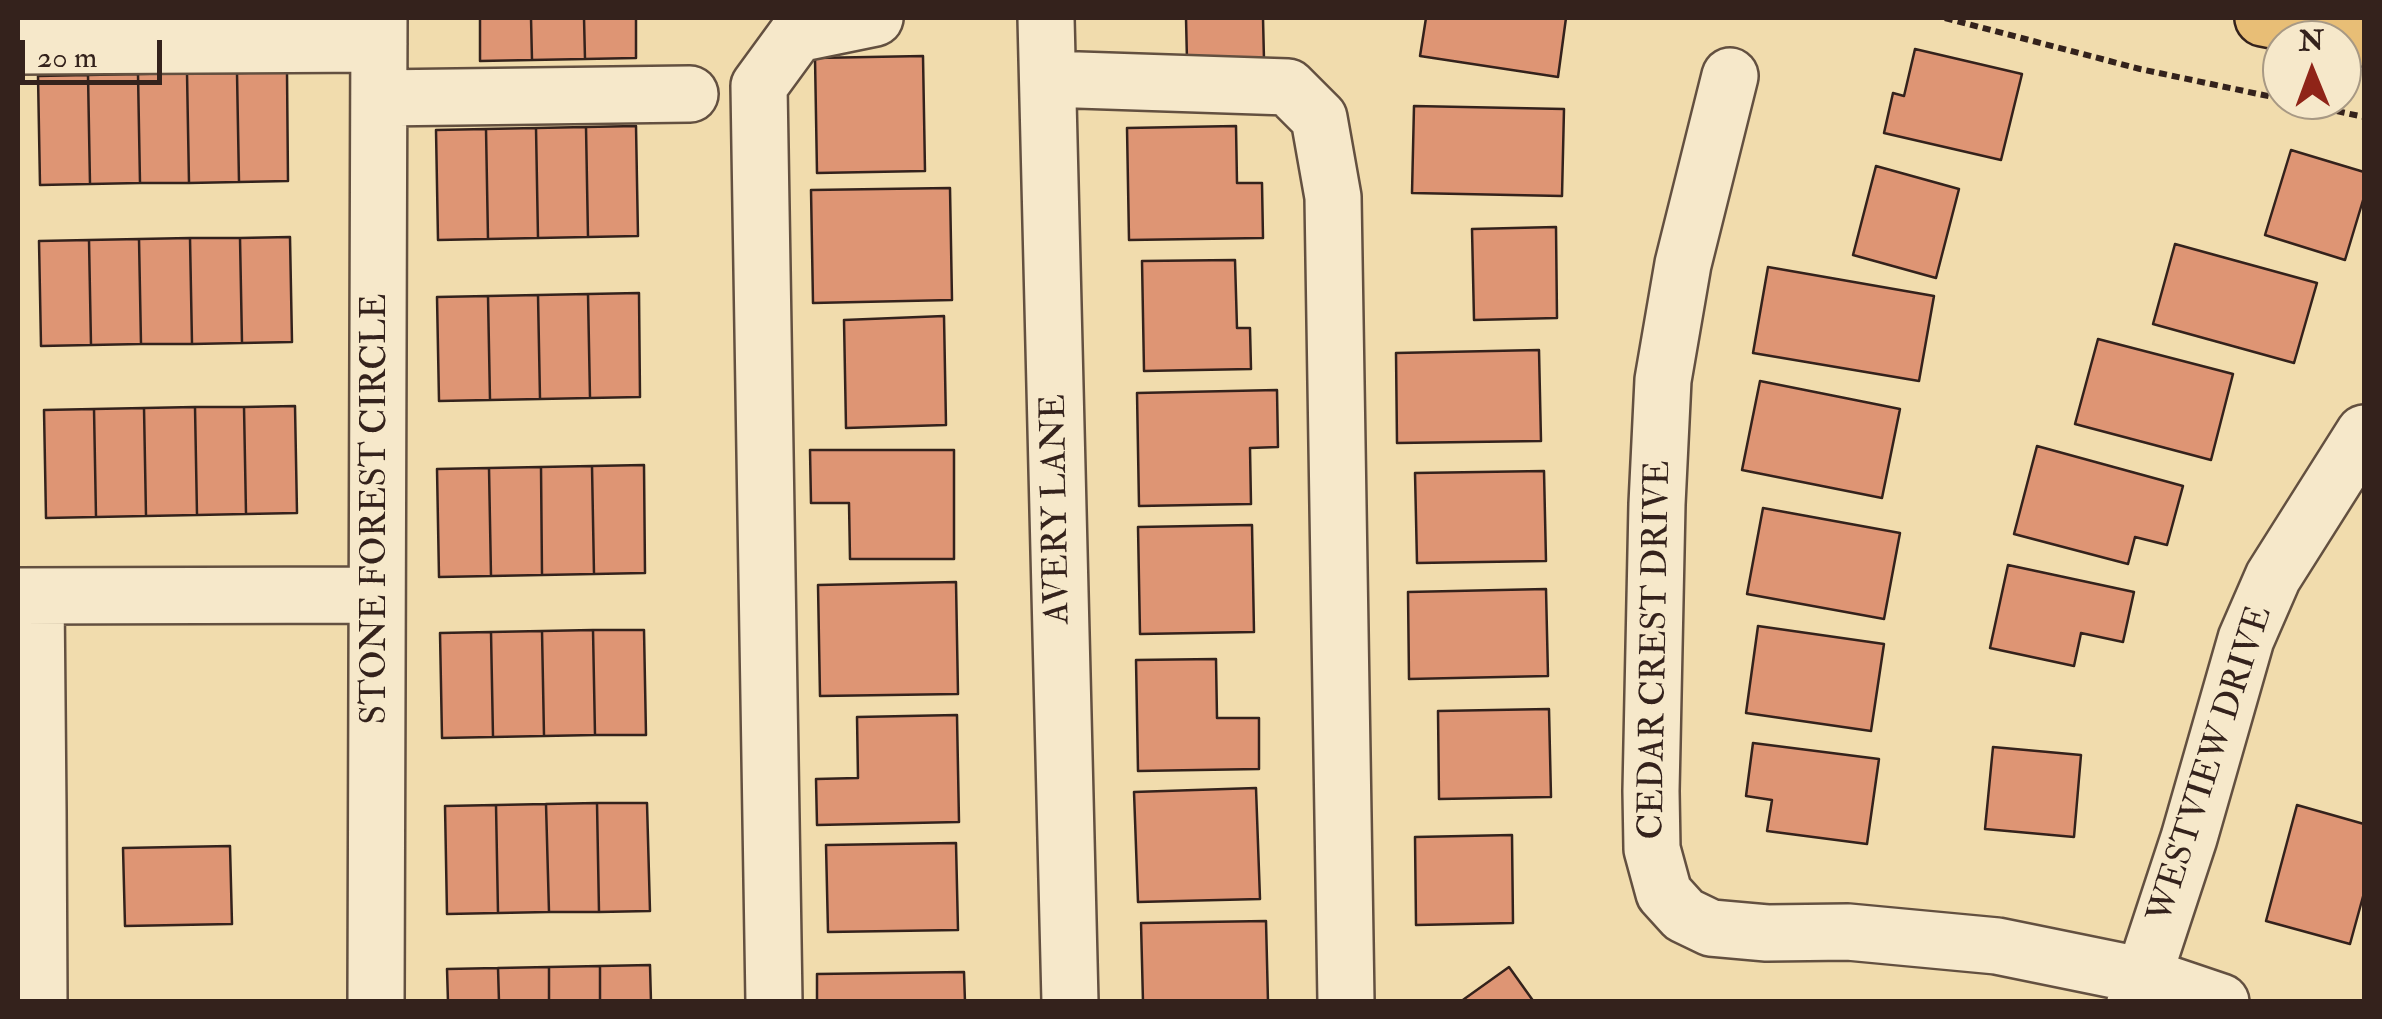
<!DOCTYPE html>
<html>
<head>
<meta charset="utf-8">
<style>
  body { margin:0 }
  #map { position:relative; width:2382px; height:1019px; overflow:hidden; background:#f1dcad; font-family:"IM FELL Double Pica",serif }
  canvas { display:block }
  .frame { position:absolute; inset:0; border:20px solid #34221c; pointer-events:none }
  .north { position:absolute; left:2262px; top:20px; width:100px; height:100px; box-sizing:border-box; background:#f6e8ca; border:2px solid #a89984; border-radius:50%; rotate:359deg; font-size:28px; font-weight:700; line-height:40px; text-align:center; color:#34221c }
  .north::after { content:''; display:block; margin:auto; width:35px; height:45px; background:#8f2418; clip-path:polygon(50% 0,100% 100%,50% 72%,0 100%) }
  .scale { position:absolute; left:20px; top:40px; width:142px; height:45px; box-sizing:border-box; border:5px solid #34221c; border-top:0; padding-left:12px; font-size:30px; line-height:35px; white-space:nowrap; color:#34221c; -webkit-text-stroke:8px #f6e8ca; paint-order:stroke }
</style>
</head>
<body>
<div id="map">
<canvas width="2382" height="1019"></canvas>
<div class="frame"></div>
<div class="north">N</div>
<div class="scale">20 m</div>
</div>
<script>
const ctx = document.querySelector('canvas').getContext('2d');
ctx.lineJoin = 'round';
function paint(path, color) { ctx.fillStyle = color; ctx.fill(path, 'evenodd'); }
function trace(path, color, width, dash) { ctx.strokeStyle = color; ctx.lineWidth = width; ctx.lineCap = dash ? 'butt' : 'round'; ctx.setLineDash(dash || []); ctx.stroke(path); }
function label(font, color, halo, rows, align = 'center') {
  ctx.font = font + ' "IM FELL Double Pica",serif'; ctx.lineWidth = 8; ctx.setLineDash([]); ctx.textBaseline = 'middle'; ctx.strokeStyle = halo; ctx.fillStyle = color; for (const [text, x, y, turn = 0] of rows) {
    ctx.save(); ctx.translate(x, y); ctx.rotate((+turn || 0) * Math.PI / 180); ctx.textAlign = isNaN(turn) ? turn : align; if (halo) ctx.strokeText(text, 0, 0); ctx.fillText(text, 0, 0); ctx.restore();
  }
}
const building = new Path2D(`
  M480 18H531L532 60 480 61Z
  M531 18H584L585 59 532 60Z
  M584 18H636V58L585 59Z
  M1186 18H1263L1264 60 1187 61Z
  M1426 18H1566L1558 77 1420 56Z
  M1915 49 2022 74 2001 160 1884 133 1893 93 1904 96Z
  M923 56 925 171 817 173 815 58Z
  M287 72 288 181 239 182 237 73Z
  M187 73H237L239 182 189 183Z
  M187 73 189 183H140L138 74Z
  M138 74 140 183 90 184 88 75Z
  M88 75 90 184 40 185 38 76Z
  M1414 106 1564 109 1562 196 1412 193Z
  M636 126 638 236 588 237 586 127Z
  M1236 126 1237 183H1262L1263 238 1129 240 1127 128Z
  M586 127 588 237 538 238 536 128Z
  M536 128 538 238 488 239 486 129Z
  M486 129 488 239 438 240 436 130Z
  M2291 150 2364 172V197L2345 260 2265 235Z
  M1876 166 1959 189 1936 278 1853 255Z
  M950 188 952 300 813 303 811 190Z
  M1556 227 1557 318 1474 320 1472 229Z
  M290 237 292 342 242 343 240 238Z
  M190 238H240L242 343 192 344Z
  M190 238 192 344H141L139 239Z
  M139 239 141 344 91 345 89 240Z
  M89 240 91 345 41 346 39 241Z
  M2175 244 2317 283 2294 363 2153 324Z
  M1235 260 1237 328H1250L1251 369 1144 371 1142 261Z
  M1768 267 1934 296 1919 381 1753 353Z
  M639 293 640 397 590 398 588 294Z
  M588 294 590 398 540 399 538 295Z
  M538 295 540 399 490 400 488 296Z
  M488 296 490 400 439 401 437 297Z
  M944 316 946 425 846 428 844 320Z
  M2098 339 2233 374 2211 460 2075 424Z
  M1539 350 1541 441 1397 443 1396 353Z
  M1760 381 1900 409 1882 498 1742 470Z
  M1277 390 1278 447 1250 448 1251 504 1139 506 1137 393Z
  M295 406 297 513 246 514 244 407Z
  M195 407H244L246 514 197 515Z
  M195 407 197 515 146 516 144 408Z
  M144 408 146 516 96 517 94 409Z
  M94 409 96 517 46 518 44 410Z
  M2037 446 2183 486 2167 545 2135 537 2128 564 2014 534Z
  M810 450H954V559H850L849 503H811Z
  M644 465 645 573 594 574 592 466Z
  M592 466 594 574 542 575 541 467Z
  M541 467 542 575 491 576 489 468Z
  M489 468 491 576 439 577 437 469Z
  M1544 471 1546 561 1417 563 1415 473Z
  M1763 508 1900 533 1884 619 1747 594Z
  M1252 525 1254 632 1140 634 1138 527Z
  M2008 565 2134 592 2123 642 2081 633 2074 666 1990 648Z
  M956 582 958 694 820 696 818 585Z
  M1546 589 1548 676 1409 679 1408 592Z
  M1758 626 1884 644 1871 731 1746 713Z
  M593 630H644L646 735H595Z
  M593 630 595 735 544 736 542 631Z
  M542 631 544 736 493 737 491 632Z
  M491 632 493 737 442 738 440 633Z
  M1216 659 1217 718H1259V769L1138 771 1136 660Z
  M1549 709 1551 797 1439 799 1438 711Z
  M957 715 959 822 817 825 816 779 858 778 857 717Z
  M1753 743 1879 759 1867 844 1767 831 1772 800 1746 796Z
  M1993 747 2081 755 2074 837 1985 829Z
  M1256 788 1260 899 1138 902 1134 792Z
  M597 803 599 912H549L546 804Z
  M597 803H647L650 911 599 912Z
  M546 804 549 912 498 913 496 805Z
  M496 805 498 913 447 914 445 806Z
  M2297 805 2364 824V893L2350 944 2266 921Z
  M1512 835 1513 923 1416 925 1415 837Z
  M956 843 958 930 828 932 826 845Z
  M230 846 232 924 125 926 123 848Z
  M1266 921 1268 1002H1143L1141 923Z
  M650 965 651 1002H600V966Z
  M600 966V1002H549V967Z
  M549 967V1002H499L498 968Z
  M1509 967 1534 1002H1460Z
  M498 968 499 1002H448L447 969Z
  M964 972 965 1002H817V974Z`);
paint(building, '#de9574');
trace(building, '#34221c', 2.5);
const minor = new Path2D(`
  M1046 18 1070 1002
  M18 46 379 44
  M1730 76 1683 264 1663 380 1657 504 1651 791 1652 849 1664 893 1684 915 1711 928 1767 933 1848 932 1997 946 2144 976 2221 1002
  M1048 79 1288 87 1319 118 1333 197 1346 1002
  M379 98 690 94
  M18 596 377 595
  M36 596 38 811
  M18 811H38L39 1002
  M376 1002 379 18
  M774 1002 759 86 797 34 875 18
  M2135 1002 2189 838 2246 639 2273 577 2364 433`);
const major = new Path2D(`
  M2263 18 2364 38`);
trace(minor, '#635040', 60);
trace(major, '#34221c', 60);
trace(new Path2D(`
  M1945 18 2140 69 2282 99
  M2286 100 2364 117`), '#34221c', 6, [8, 5]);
trace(minor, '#f6e8ca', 55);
trace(major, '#e8be76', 55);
label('35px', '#34221c', '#f6e8ca', [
  ["STONE FOREST CIRCLE",377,509,-90],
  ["AVERY LANE",1058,509,-91],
  ["CEDAR CREST DRIVE",1657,650,-89],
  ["WESTVIEW DRIVE",2212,765,-72]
]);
</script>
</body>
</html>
